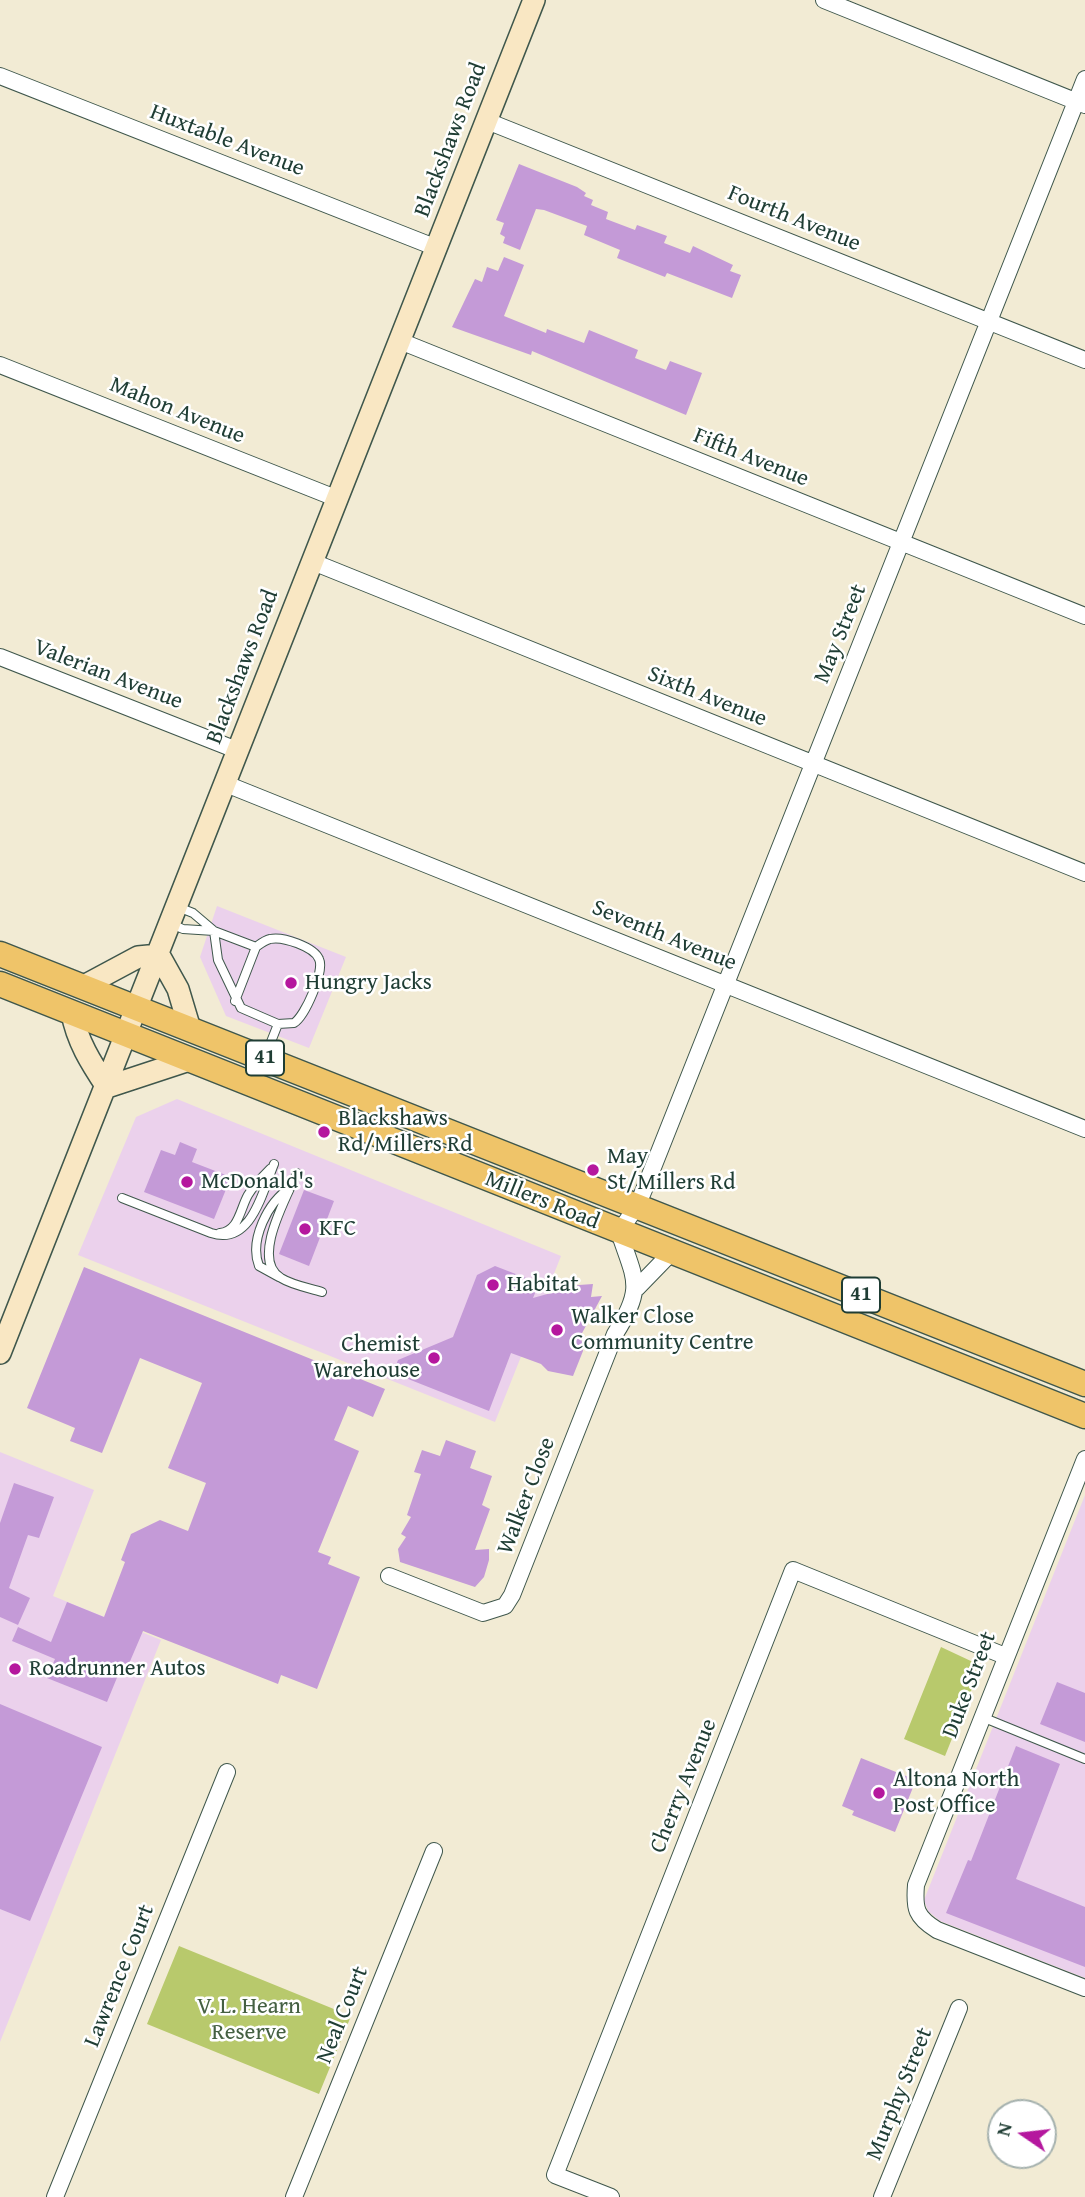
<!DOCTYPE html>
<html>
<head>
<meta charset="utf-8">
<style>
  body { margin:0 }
  #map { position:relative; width:1085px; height:2197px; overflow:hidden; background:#f2ebd4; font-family:"Gentium Book Plus",serif }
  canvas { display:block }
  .north { position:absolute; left:987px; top:2099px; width:70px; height:70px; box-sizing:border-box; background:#fff; border:2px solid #a5b1ae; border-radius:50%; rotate:284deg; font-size:19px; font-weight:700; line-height:28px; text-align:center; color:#1f3d34 }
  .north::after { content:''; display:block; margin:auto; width:24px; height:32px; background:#b5179e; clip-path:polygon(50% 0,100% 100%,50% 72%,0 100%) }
</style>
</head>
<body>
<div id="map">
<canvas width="1085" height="2197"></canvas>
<div class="north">N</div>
</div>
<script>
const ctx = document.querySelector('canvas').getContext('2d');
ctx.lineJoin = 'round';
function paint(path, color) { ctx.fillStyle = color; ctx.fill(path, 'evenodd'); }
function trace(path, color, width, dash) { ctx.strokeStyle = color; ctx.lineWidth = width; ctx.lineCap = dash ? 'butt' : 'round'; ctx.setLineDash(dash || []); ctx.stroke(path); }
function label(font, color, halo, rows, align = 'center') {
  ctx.font = font + ' "Gentium Book Plus",serif'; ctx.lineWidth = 5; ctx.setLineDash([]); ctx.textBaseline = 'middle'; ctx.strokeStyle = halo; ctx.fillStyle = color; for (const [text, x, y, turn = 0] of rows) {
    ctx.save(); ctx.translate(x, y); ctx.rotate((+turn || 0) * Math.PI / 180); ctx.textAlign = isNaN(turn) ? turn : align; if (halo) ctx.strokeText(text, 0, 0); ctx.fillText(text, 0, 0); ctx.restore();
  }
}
paint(new Path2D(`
  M217 906 346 957 309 1048 226 1016 200 957Z
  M177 1099 561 1256 495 1422 78 1255 136 1117Z
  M0 1452 94 1490 53 1596 161 1640 0 2042Z
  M1085 1495V1978L940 1921 928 1911 924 1900Z`), '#ebd1ec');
paint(new Path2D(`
  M941 1647 973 1662 977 1676 945 1756 904 1739Z
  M179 1946 351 2016 319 2094 147 2024Z`), '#b8c96c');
paint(new Path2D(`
  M519 164 577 187 586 193 584 196 593 200 591 205 608 212 606 219 635 230 637 225 667 236 664 243 690 253 693 246 733 265 730 271 741 275 732 298 667 273 665 277 617 258 620 250 584 235 587 226 544 210 536 209 520 250 503 243 505 237 500 234 504 223 496 220Z
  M504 257 524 265 504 316 546 333 547 329 584 343 589 330 638 350 635 358 666 370 670 361 702 373 686 415 532 351 531 355 452 327 475 279 482 282 487 267 498 271Z
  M180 1142 197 1149 192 1162 231 1177 214 1219 144 1192 161 1150 175 1155Z
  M304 1190 334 1201 309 1266 279 1254Z
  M495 1266 539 1283 533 1298 579 1285 593 1284 591 1297 602 1296 581 1335 583 1351 573 1376 548 1371 541 1364 511 1353 489 1411 393 1373 398 1360 453 1337 477 1275Z
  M84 1267 385 1389 373 1417 348 1406 334 1440 359 1451 318 1552 331 1557 328 1564 360 1577 317 1689 281 1675 278 1684 143 1631 128 1666 123 1663 107 1702 47 1678 55 1659 12 1641 18 1627 51 1642 67 1602 104 1617 125 1562 121 1560 131 1534 160 1520 188 1531 206 1483 168 1468 202 1383 140 1358 102 1453 70 1441 75 1428 27 1408Z
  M446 1440 476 1451 470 1468 492 1476 482 1505 490 1509 475 1550 489 1549V1560L484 1577 475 1587 400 1562 398 1549 406 1537 401 1534 411 1517 407 1515 421 1474 414 1472 422 1450 440 1456Z
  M14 1483 54 1497 39 1538 28 1535 9 1588 30 1598 18 1625 0 1617V1523Z
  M1057 1682 1085 1693V1742L1040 1724Z
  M0 1704 102 1747 30 1921 0 1909Z
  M1016 1746 1060 1764 1016 1879 1085 1907V1967L946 1913 968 1860 971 1861Z
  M861 1758 916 1780 895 1832 852 1815 854 1811 842 1806Z`), '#c49ad7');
const lane = new Path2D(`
  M178 907 193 913 213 930
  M171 924 183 929 214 931 256 947 235 1001
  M214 931 218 960 241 1008 278 1024 294 1023C305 1016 325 971 319 959 314 947 283 936 270 939 265 940 260 944 256 947
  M265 1057 278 1024
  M297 1173C287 1197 250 1260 281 1278 292 1285 309 1288 322 1292
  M122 1198 211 1233C251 1246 262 1193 274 1164
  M220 1233C239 1231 240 1209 248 1195 254 1185 262 1177 270 1169
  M279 1277 259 1266C249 1240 268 1202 290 1188
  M982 1717 1085 1759`);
const street = new Path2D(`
  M824 0 1085 105
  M0 76 437 248
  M487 121 1085 360
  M400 341 1085 616
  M0 365 338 499
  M313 562 1085 873
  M0 657 239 751
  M226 784 1085 1129
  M637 1288 671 1253
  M1085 1459 916 1885C914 1909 916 1917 937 1930L1085 1988
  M389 1576 483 1613 505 1606 512 1595 615 1334C645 1287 635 1280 619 1232L637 1206 646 1185 1085 79
  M55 2197 227 1772
  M294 2197 434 1851
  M611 2197 555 2175 793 1570 1005 1656
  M882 2197 959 2008`);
const secondary = new Path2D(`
  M159 955 178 989 190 1029
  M82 987 138 957 159 955
  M72 1013C77 1041 91 1063 107 1087
  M107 1087 189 1060
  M0 1353 534 0`);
const primary = new Path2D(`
  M0 954 1085 1384
  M0 984 1085 1416`);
trace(lane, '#3f574c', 10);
trace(street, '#3f574c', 18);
trace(secondary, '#3f574c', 24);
trace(primary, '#3f574c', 27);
trace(lane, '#fff', 8);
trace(street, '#fff', 16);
trace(secondary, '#f9e7c3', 21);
trace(primary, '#efc469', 24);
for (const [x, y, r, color] of [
  [291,983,7,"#b5179e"],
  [324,1132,7,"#b5179e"],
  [593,1170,7,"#b5179e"],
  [187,1182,7,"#b5179e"],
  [305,1229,7,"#b5179e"],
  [493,1285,7,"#b5179e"],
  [557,1330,7,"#b5179e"],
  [434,1358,7,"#b5179e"],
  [15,1669,7,"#b5179e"],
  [879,1793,7,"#b5179e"]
]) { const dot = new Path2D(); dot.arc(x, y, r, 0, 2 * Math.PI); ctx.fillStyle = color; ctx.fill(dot); trace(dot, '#fff', 2.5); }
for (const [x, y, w] of [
  [265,1058,38],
  [861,1295,38]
]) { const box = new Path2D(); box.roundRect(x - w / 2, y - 17.5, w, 35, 5); ctx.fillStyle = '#fff'; ctx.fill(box); trace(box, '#1f3d34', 2); }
label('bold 21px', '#1f3d34', null, [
  ["41",265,1058],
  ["41",861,1295]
]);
label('23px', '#1f3d34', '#fff', [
  ["Blackshaws Road",451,140,-69],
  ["Huxtable Avenue",227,141,21],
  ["Fourth Avenue",794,219,22],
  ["Mahon Avenue",177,411,22],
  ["Fifth Avenue",751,458,22],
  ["May Street",841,634,-68],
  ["Blackshaws Road",243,667,-69],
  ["Valerian Avenue",108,675,21],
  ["Sixth Avenue",707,697,22],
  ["Seventh Avenue",664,936,22],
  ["Millers Road",542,1201,22],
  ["Walker Close",527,1496,-69],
  ["Duke Street",970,1685,-69],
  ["Cherry Avenue",684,1786,-68],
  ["Lawrence Court",120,1976,-68],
  ["Neal Court",343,2015,-68],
  ["Murphy Street",900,2094,-68]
]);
label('23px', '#1f3d34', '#fff', [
  ["Hungry Jacks",305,983],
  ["Blackshaws",338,1119],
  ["Rd/Millers Rd",338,1145],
  ["May",607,1157],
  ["St/Millers Rd",607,1183],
  ["McDonald's",201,1182],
  ["KFC",319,1229],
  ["Habitat",507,1285],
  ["Walker Close",571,1317],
  ["Community Centre",571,1343],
  ["Chemist",420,1345,"right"],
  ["Warehouse",420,1371,"right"],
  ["Roadrunner Autos",29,1669],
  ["Altona North",893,1780],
  ["Post Office",893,1806]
], 'left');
label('23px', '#456042', '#fff', [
  ["V. L. Hearn",249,2007],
  ["Reserve",249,2033]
]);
</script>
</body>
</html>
